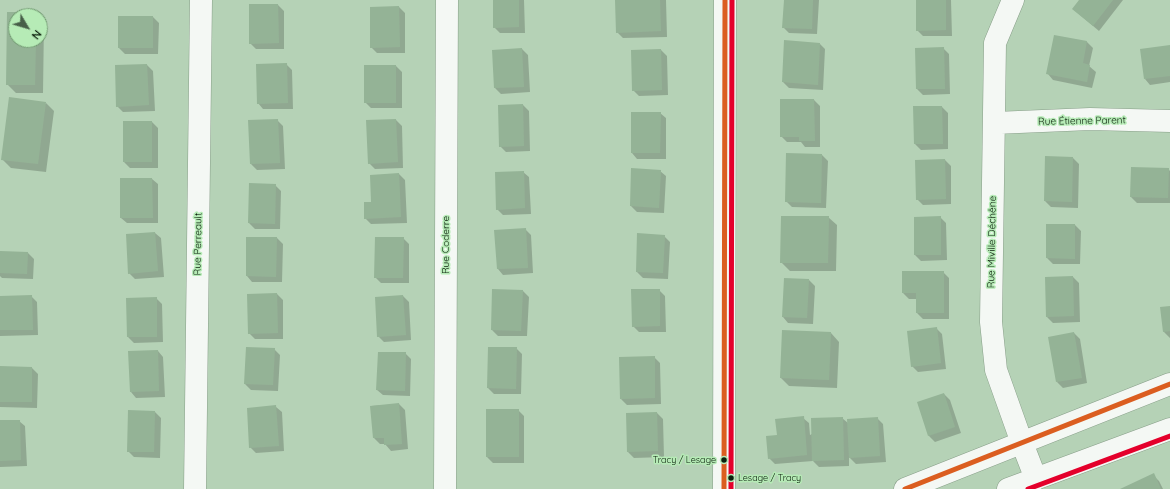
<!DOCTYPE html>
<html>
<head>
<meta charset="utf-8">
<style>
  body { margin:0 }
  #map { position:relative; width:1170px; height:489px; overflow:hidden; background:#b5d2b6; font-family:Quicksand,sans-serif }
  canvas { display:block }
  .north { position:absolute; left:8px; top:8px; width:40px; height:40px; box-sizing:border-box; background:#b6ebb6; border:1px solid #729a72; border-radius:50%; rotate:128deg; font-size:11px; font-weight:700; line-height:16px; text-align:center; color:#0c200d }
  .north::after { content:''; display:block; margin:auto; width:14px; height:18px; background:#475e48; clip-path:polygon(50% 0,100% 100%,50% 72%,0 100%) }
</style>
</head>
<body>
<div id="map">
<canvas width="1170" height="489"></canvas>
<div class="north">N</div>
</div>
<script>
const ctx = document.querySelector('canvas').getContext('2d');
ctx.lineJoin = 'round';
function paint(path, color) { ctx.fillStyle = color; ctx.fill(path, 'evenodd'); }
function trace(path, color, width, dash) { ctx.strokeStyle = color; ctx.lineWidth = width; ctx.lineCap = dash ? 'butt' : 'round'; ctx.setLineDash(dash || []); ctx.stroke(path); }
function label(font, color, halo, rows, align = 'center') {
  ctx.font = font + ' Quicksand,sans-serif'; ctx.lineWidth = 3; ctx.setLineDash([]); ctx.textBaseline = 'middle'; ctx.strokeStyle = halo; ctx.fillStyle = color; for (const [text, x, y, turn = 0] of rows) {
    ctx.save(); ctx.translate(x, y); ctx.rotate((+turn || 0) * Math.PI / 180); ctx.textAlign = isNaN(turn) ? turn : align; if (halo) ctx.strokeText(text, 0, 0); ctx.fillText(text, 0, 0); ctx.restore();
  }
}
paint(new Path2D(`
  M494 0H524L525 33H500L494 27Z
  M616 0H666L667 37 623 38 617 32Z
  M785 0H819L817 34 789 33 783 27Z
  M917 0H951L952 36H923L917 30Z
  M1080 0H1123L1099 31 1073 9Z
  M278 5 284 11V49H256L250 43Z
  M399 7 405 13V53H377L371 47V8Z
  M8 13H35L38 16H16V40H40V18L44 22 43 93H16L7 84Z
  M153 17 159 23 158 54H125L119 48Z
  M1055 36 1087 42 1093 48 1089 66 1096 72 1092 88 1053 80 1048 74Z
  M820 44 825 49 823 90 789 88 783 82Z
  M1170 46V82L1150 85 1145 79Z
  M943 48 949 54 950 94 923 95 917 89Z
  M522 49 528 55 530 92 501 94 495 88Z
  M661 50 667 56 668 95 639 96 633 90Z
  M286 64 292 70 293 109H263L258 103Z
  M147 65 153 71 155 111 123 112 117 106 116 66Z
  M396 66 402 72V108H371L365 102Z
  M814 100 820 106V147H805L801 142H787L781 136Z
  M46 103 54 111 46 172 11 168 2 159Z
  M523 105 529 111 530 151 506 152 500 146Z
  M942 107 948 113V149L921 150 915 144Z
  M660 113 666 118V159H637L632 153Z
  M277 120 283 126 285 169 257 170 251 164Z
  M396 120 402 126 403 168 375 169 369 163Z
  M152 122 158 128V168H130L124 162Z
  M822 155 828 161 826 208 792 207 786 201Z
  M1073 158 1079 164 1078 208 1051 207 1045 201Z
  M945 160 951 166V204L923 205 917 199Z
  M1168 169 1170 171V203H1137L1131 197Z
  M660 171 666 176 664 213 637 212 631 206Z
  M523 172 529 177 531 214 503 215 497 209Z
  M399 174 405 180 407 223 371 224 365 218 372 203Z
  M152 179 158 184V223H127L121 218Z
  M275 185 281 191 280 229H255L249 223Z
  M828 217 837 225 836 271H790L781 262Z
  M940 217 946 223 947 260 921 261 915 255Z
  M1075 225 1081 231 1080 264H1053L1047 258Z
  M525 229 531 235 533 273 503 275 498 269 495 231Z
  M155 233 161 238 164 277 135 279 129 273Z
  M664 236 670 242 668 279 643 278 637 272Z
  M247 238H277L283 244 282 282H252L247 276Z
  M403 238 409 244V283H381L375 277Z
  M0 252 28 253 34 259 33 279 2 278 0 276Z
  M943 272 949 278V319H923L917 313V299H909L903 293Z
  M1073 277 1079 283 1080 322 1053 323 1047 317Z
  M809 280 815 286 813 324 788 323 783 317Z
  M659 290 665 296 666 332H639L633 326Z
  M523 291 529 297 527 336H498L492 330Z
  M277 294 283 300V339H255L249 333Z
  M31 296 37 302 38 335 0 336V297Z
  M403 296 409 302 411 340 384 342 378 336Z
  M156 298 162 304 163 342 134 343 128 337Z
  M1170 307V338L1164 332 1161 308Z
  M936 328 942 334 946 369 918 372 912 366Z
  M831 333 839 342 837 388 789 386 781 378Z
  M1074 333 1080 339 1087 383 1063 388 1057 382Z
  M516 348 522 354 521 394H494L488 388Z
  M274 349 280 355 278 391 251 390 245 384Z
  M158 351 163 357 165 397 136 398 131 392Z
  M405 353 411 359 410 396 383 395 377 390Z
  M654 357 660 363 661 404 627 405 621 399Z
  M0 367 32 368 38 374 37 408 0 407Z
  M944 394 950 400 961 433 935 442 929 436 918 403Z
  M399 404 405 410 408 449 391 451 385 444H380L374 438 371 406Z
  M276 407 282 412 284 451 256 453 250 447Z
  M518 410 524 416V463H493L487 457Z
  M155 412 161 418 160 458 134 457 128 451Z
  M657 413 663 419 664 457 634 458 628 452Z
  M803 418 809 423 810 435 842 418 848 423 877 418 883 424 886 462 856 464 849 457V466L819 467 813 461 775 464 769 458 778 436Z
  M0 421H19L25 426 27 466 0 467Z
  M1153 475 1159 481 1163 489H1123Z`), '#0003');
paint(new Path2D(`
  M493 0H519V27L493 28Z
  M615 0H660L661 31 616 33Z
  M784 0H813L812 29 782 28Z
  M916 0H946V30L916 31Z
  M1079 0H1113L1093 26 1072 9Z
  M249 4H278L279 43 249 44Z
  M399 6 400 47 370 48V7Z
  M7 12H36V16H16V40H36L35 85H6Z
  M118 16H153V48H118Z
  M1054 35 1087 41 1083 63 1090 65 1087 82 1046 74Z
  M784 40 820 43 818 85 782 82Z
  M1170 45V76L1144 79 1140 49Z
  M944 47 945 89H916L915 48Z
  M522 48 524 87 494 88 492 50Z
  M661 49 662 90 632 91 631 50Z
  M287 63 288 103 257 104 256 64Z
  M147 64 149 105 116 107 115 65Z
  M364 65H396V103H364Z
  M9 97 46 102 38 164 1 160Z
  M780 99H814L815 141H799V137H780Z
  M523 104 524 146 499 147 498 105Z
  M913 106H942L943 144H914Z
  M631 112H661L660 153H631Z
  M278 119 280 163 250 164 248 120Z
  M396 119 398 162 368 164 366 120Z
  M123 121H152V162H123Z
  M786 153 822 154 821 203 785 202Z
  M1045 156 1073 157 1072 202 1044 201Z
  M945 159 946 199 916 200 915 160Z
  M1131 167 1169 168 1168 198 1130 197Z
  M631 168 661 170 659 208 630 206Z
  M524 171 525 208 496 210 495 172Z
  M399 173 401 217 364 219V202H371L370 175Z
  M120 178H152L153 218H120Z
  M249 183 276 184 275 224 248 223Z
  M781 216H829L828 263H780Z
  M941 216V255H914V217Z
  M1046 224H1075V259L1046 258Z
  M526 228 528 268 497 269 494 230Z
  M155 232 158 271 128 274 126 234Z
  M637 233 665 235 663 273 636 272Z
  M246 237H277L276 277 246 276Z
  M375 237H404L403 278H374Z
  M0 251 28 252 27 274 0 273Z
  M902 271H944V313H916V293H902Z
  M1073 276 1074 316 1046 317 1045 277Z
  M784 278 809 279 807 318 782 317Z
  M492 289 523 290 521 331 491 330Z
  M631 289H660V326L632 327Z
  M277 293 278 333 248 334 247 294Z
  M32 295 33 330H0V296Z
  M403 295 406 335 377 337 375 297Z
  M157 297V337H127L126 298Z
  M1170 306V331L1163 332 1160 307Z
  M937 327 941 363 911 367 907 331Z
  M782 330 831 332 829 380 780 378Z
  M1074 332 1082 378 1056 382 1048 337Z
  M246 347 275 348 273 385 244 384Z
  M488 347H517L516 389 487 388Z
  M158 350 159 391 130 392 128 351Z
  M378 352H406L405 391 376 390Z
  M655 356V398L620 399 619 357Z
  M0 366 32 367V402H0Z
  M944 393 955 427 928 436 917 402Z
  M399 403 402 444 384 445V438H373L370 406Z
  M276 405 279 446 249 448 247 408Z
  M486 409H519V457H486Z
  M128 410 155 411 154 452H127Z
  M657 412 658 451 627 452 626 413Z
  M804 416 807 455 768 459 766 436 777 435 775 419Z
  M843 417 844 460 812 461 811 418Z
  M878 417 880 456 849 458 847 419Z
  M0 420H20L21 460 0 461Z
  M1154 473 1161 489H1120Z`), '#94b396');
const minor = new Path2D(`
  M1013 0 995 43 991 322 996 370 1022 443 1036 479
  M995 123 1090 119 1170 121
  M195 489 201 0
  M445 489 447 0
  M724 489 725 0
  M905 489 1170 384
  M1008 489 1170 429`);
trace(minor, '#879e88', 23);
trace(minor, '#f4f8f4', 22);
trace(new Path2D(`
  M724 489 725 0
  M905 489 1170 384`), '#db5e20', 5);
trace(new Path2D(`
  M731 489 732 0
  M1028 489 1170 436`), '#e4002b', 5);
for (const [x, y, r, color] of [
  [724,460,3.5,"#0c200d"],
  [731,478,3.5,"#0c200d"]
]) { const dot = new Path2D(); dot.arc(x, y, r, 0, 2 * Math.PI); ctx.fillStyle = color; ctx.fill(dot); trace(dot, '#b6ebb6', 1.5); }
label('9px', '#0c200d', '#b6ebb6', [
  ["Tracy / Lesage",716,460],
  ["Lesage / Tracy",738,478,"left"]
], 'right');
label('10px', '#0c200d', '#b6ebb6', [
  ["Rue Étienne Parent",1082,121,-1],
  ["Rue Miville Déchêne",992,242,-89],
  ["Rue Perreault",198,244,-89],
  ["Rue Coderre",446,245,-90]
]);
</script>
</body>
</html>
